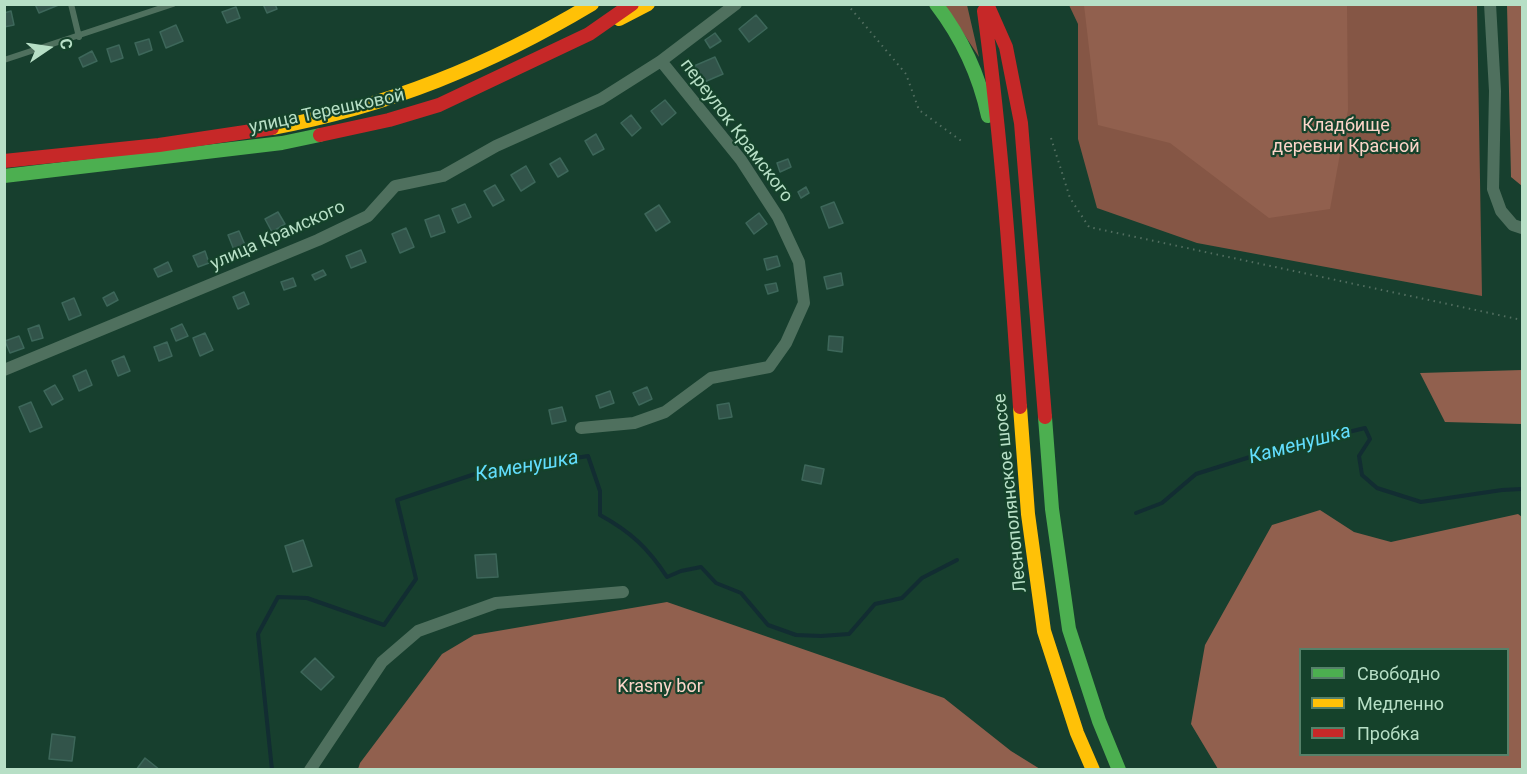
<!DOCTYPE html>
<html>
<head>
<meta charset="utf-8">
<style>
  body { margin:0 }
  #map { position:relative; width:1527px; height:774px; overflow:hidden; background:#173f2e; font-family:Roboto,sans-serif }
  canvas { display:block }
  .frame { position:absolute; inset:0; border:6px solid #b7dfc6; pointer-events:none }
  .legend { position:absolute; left:1299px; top:648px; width:210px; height:108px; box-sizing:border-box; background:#15422b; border:2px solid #568169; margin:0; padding:8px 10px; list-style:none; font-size:18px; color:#b7dfc6 }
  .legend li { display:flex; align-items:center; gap:12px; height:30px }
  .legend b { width:30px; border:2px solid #568169 }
  .north { position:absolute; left:18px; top:18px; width:60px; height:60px; -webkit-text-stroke:4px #15422b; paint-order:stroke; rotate:77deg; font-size:16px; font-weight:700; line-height:24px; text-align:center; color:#b7dfc6 }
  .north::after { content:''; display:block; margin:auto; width:21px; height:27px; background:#b7dfc6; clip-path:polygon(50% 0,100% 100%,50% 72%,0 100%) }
</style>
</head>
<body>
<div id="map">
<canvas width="1527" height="774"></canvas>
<div class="frame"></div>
<ul class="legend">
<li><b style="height:8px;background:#4caf50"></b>Свободно</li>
<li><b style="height:8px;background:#ffc107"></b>Медленно</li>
<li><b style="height:8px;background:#c62828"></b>Пробка</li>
</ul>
<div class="north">С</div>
</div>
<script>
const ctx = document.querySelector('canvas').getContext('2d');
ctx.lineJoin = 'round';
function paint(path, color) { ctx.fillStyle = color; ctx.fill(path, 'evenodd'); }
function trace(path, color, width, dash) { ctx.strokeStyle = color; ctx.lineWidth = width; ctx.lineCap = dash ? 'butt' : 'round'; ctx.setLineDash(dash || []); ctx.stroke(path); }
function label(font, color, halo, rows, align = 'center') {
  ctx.font = font + ' Roboto,sans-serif'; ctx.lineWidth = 4.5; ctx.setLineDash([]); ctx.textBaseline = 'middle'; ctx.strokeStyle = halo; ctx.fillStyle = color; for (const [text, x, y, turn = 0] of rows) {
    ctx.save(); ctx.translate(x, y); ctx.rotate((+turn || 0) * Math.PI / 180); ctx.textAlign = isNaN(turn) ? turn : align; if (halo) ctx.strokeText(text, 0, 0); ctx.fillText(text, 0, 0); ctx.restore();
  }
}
paint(new Path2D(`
  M942 5H967L979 57 950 13Z
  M1069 5H1477L1482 296 1197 243 1097 208 1078 139V24Z`), '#855645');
paint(new Path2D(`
  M1084 5H1347L1348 110 1330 209 1269 218 1170 143 1098 125Z
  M1507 5H1522V186L1511 177Z
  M1522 370V424L1445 422 1420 373Z
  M1320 510 1354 532 1391 542 1518 514 1522 517V769H1218L1191 724 1205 645 1272 525ZM1300 650H1508V754H1300Z
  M667 602 944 698 1011 751 1040 769H358L360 763 442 654 474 635Z`), '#91604e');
trace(new Path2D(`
  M1136 513 1162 503 1196 474 1269 451 1365 428 1370 439 1359 456 1362 475 1377 488 1421 502 1502 490 1522 489
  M272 770 258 634 278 597 307 598 384 625 416 579 397 500 475 474 588 456 600 491V515C631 532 648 548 667 577L681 571 701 567 716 583 741 593 768 625 796 635 821 636 849 634 875 604 902 598 922 578 957 560`), '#122d32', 4);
const building = new Path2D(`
  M35 4H61L39 13Z
  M263 4H275L277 9 267 13Z
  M236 7 240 18 227 23 222 12Z
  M11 11 14 25 4 27V13Z
  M756 15 767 28 749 42 739 29Z
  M176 25 183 41 166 48 160 32Z
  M715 33 721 41 710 48 705 40Z
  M149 39 152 50 139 55 135 43Z
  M119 45 123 58 111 62 107 49Z
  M92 51 97 61 83 67 79 58Z
  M715 57 723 74 702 83 694 66Z
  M665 100 676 113 662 125 651 111Z
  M631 115 641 128 632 136 621 123Z
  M596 134 604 149 593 155 585 141Z
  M560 158 568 171 558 177 550 164Z
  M788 159 791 167 780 172 777 163Z
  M526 166 535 182 521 191 511 175Z
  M495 185 504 200 493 206 484 191Z
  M806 187 809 193 801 198 798 192Z
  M834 202 843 223 829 228 821 207Z
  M465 204 471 217 458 223 452 209Z
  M659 205 670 222 656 231 645 214Z
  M278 212 285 224 272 232 265 219Z
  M759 213 767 224 754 234 746 223Z
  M439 215 445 232 431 237 425 220Z
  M406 228 414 247 400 253 392 234Z
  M239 231 245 245 234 250 228 235Z
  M361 250 366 262 351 268 346 256Z
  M205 251 209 263 198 267 193 256Z
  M777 256 780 266 767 270 764 259Z
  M168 262 172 271 158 277 154 269Z
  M323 270 326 275 315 280 312 275Z
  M841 273 843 285 827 289 824 277Z
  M293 278 296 286 284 290 281 282Z
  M776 283 778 291 768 294 765 285Z
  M114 292 118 300 107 306 103 298Z
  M244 292 249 304 238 309 233 297Z
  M74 298 81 315 69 320 62 303Z
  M182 324 188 336 176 341 171 329Z
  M39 325 43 338 32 341 28 329Z
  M205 333 213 350 200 356 193 338Z
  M19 336 24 348 10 353 5 341Z
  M829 336 843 337 842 352 828 350Z
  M167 342 172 356 159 361 154 347Z
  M124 356 130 371 118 376 112 361Z
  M86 370 92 385 79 391 73 376Z
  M55 385 63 399 52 405 44 391Z
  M647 387 652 399 639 405 633 393Z
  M610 391 614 403 600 408 596 396Z
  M31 402 42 427 30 432 19 407Z
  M729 403 732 417 719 419 717 405Z
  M562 407 566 421 552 424 549 410Z
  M805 465 824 469 821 484 802 480Z
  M303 540 312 566 293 572 285 546Z
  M496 554 498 577 477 578 475 555Z
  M315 658 334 677 321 690 301 672Z
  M52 734 75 737 72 761 49 759Z
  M145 758 160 770H136Z`);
paint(building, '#32544a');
trace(building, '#3d675a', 1.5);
trace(new Path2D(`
  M847 4 906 74 919 110 964 143
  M1051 138 1070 198 1089 227 1522 320`), '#526e60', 2, [1.5, 4.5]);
trace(new Path2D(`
  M71 4 79 37
  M4 60 173 4`), '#4f705e', 6);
trace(new Path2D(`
  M1490 4 1495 91 1493 189 1501 211 1513 225 1522 228
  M4 370 318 240 368 216 395 186 443 176 496 146 601 99 661 61 736 4
  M581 428 634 423 665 412 711 378 769 367 786 343 804 303 799 262 778 217 741 160 661 61
  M310 770 382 662 418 631 496 603 623 592`), '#4f705e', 12);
trace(new Path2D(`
  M936 4C962 38 979 74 988 116
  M4 176 282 143 320 135
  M1045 417 1052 509 1069 629 1099 721 1119 770`), '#4caf50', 14);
trace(new Path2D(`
  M619 19 648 4
  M272 128C389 106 490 65 592 4
  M1020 407 1028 514 1044 631 1077 733 1093 770`), '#ffc107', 14);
trace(new Path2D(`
  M987 4 1006 47 1021 123 1045 417
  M984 11C1002 143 1011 275 1020 407
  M320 135 389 120 439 105 589 34 632 4
  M4 161 159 145 272 128`), '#c62828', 14);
label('18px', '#b7dfc6', '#15422b', [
  ["улица Терешковой",327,112,-12],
  ["переулок Крамского",736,131,53],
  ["улица Крамского",278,236,-24],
  ["Леснополянское шоссе",1011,493,-96]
]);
label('18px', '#fcd5c9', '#15422b', [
  ["Кладбище",1346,126],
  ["деревни Красной",1346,147],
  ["Krasny bor",660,687]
]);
label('italic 20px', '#62ddfc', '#15422b', [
  ["Каменушка",1300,445,-15],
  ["Каменушка",527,467,-10]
]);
</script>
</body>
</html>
